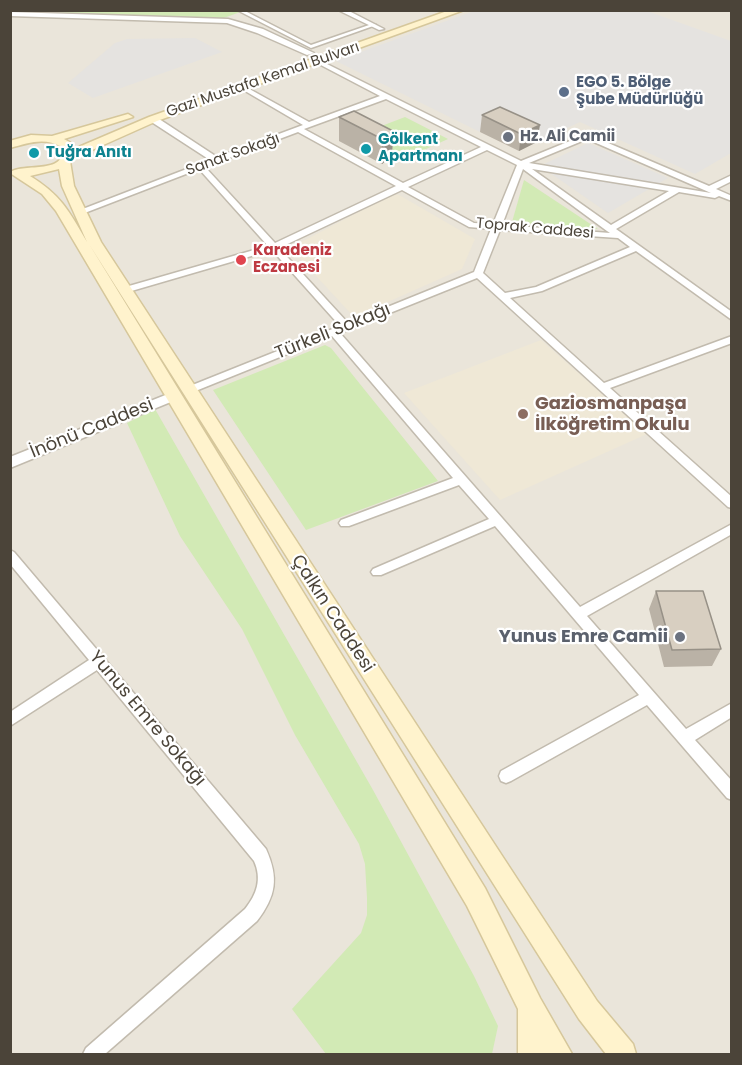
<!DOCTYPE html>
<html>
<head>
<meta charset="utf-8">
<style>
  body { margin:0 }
  #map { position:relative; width:742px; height:1065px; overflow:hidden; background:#f6f3ec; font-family:Poppins,sans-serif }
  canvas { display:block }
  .frame { position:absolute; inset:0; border:12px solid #4b4439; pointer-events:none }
</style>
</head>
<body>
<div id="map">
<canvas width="742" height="1065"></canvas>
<div class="frame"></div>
</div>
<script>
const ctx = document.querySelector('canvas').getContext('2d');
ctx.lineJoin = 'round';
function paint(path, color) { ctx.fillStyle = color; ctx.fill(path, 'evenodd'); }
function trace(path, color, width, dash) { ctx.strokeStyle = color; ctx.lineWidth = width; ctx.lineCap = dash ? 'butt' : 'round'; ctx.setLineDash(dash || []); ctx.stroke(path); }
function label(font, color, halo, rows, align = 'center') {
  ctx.font = font + ' Poppins,sans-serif'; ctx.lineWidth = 4.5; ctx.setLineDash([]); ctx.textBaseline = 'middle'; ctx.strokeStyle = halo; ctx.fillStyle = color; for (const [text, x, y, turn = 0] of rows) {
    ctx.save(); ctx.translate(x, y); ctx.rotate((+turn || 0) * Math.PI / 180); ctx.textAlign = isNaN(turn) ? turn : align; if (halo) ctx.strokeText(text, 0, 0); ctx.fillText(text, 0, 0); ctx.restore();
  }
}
paint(new Path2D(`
  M10 11H731V1054H11Z`), '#eae5da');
paint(new Path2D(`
  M393 194 399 195 475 239 462 269 354 317 290 248Z
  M541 340 647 434 500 500 404 393Z`), '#efe8d6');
paint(new Path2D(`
  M11 10 243 11 221 19 11 13Z
  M405 117 448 139 404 159 358 135Z
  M524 180 598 229 512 222Z
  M325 345 331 348 438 481 306 530 213 390Z
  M155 409 373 790 474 976 498 1026 492 1054H326L292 1009 361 933 367 915V898L365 864 359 844 295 735 242 629 180 536 127 423Z`), '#d2eab5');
paint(new Path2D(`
  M474 11H647L731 41V153L695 174 580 122 537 142 499 124 480 132 336 61Z
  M195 38 222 52 93 98 68 83 115 43 127 39Z
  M588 143 668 178 608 213 540 166Z`), '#e5e3e0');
const pedestrian = new Path2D(`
  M237 10H243L311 45 372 24 376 25 311 48Z`);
const minor = new Path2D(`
  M338 10H347L384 29 379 30Z
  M317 59 521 161 587 134 709 186 732 175V181L716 189 732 196V201L719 196 715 198 679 192 616 229 732 312V320L636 251 542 291 510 298 604 383 732 336V343L610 388 732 497V508L728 507 477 278 340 333 580 607 732 524V534L587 616 686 729 732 703V717L695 740 732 781V800L727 798 647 705 511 781 506 783 501 781 499 776 501 771 639 695 495 526 381 575H373L371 572 373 569 489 519 459 485 349 526H341L339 523 341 520 453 478 332 336 193 392H185L184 390 185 388 340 326 272 250 128 292H122V288L268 246 199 169 82 214 75 212 210 160 150 121V117H156L217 157 303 125 240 88V86H244L309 122 380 96 315 62 314 61ZM386 99 481 147 403 183 304 129ZM298 132 396 186 275 243 205 167ZM587 139 711 193 529 163ZM487 150 517 165 493 224 474 223 408 187ZM523 169 607 231 610 233 502 225ZM532 169 669 191 611 225ZM402 190 469 227 491 229 474 272 348 323 279 248ZM500 230 618 238 630 247 536 287 505 293 483 273Z
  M10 550 14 552 266 849C279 878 276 896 257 921L105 1054H83L86 1048 245 909C257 894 262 879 254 861L97 670 10 726V712L89 660 10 564Z`);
const tertiary = new Path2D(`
  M10 12 228 19 263 29 314 53 307 55 257 33 227 23 10 16Z
  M173 392 178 393 180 396 178 399 10 468V457Z`);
const secondary = new Path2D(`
  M450 10H464L157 121 72 159 70 161 74 186 101 242 546 923 597 1001 633 1044 636 1054H606L579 1019 89 244 485 888 540 998 572 1054H518V1009L467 906 56 211 42 194 10 173C19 162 68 176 62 147 44 137 29 143 10 148V141L13 140 31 135 52 136 128 114 133 117 64 139 71 143 74 149 149 117ZM59 169 62 186 87 242C69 211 61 195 30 176Z`);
trace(pedestrian, '#c2bbae', 3);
trace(minor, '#c2bbae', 3);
trace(tertiary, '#c2bbae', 3);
trace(secondary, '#d6c79b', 3);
paint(pedestrian, '#fff');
paint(minor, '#fff');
paint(tertiary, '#fff');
paint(secondary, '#fff3cd');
paint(new Path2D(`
  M500 107 537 142 519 151 480 132 482 115Z
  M339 117 393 131 392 156 382 164 339 141Z
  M656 591 721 649 712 666 664 667 649 609Z`), '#bab2a6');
paint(new Path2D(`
  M540 125 537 142 519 151 521 134Z
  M393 131 392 156 382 164V139Z`), '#979187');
const building = new Path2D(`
  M500 107 540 125 521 134 482 115Z
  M354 111 393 131 382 139 339 117Z
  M656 591H703L721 649 672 650Z`);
paint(building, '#d8cfc1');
trace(building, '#979187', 1.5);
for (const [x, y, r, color] of [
  [564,92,6,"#5c6f8a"],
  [508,137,6,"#6b7280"],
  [366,149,6,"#0f9aa8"],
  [34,153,6,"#0f9aa8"],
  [241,260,6,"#e0444e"],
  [523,414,6,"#8d6e63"],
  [680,637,6,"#6b7280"]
]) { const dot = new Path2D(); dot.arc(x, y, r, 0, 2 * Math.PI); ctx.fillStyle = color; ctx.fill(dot); trace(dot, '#fff', 2); }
label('15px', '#4b4439', '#fff', [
  ["Gazi Mustafa Kemal Bulvarı",263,80,-19],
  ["Sanat Sokağı",233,155,-20],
  ["Toprak Caddesi",535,229,5]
]);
label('bold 15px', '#4e5e75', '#fff', [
  ["EGO 5. Bölge",576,83],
  ["Şube Müdürlüğü",576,100]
], 'left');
label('bold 15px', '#5b616d', '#fff', [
  ["Hz. Ali Camii",520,137]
], 'left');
label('bold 15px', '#0d838f', '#fff', [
  ["Gölkent",378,140],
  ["Apartmanı",378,157],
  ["Tuğra Anıtı",46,153]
], 'left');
label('bold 15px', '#be3a42', '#fff', [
  ["Karadeniz",253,251],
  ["Eczanesi",253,268]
], 'left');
label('18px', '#4b4439', '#fff', [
  ["Türkeli Sokağı",333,332,-22],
  ["İnönü Caddesi",92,429,-22],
  ["Çalkın Caddesi",332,614,57],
  ["Yunus Emre Sokağı",147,719,50]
]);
label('bold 18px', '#785e54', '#fff', [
  ["Gaziosmanpaşa",535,404],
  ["İlköğretim Okulu",535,425]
], 'left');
label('bold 18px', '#5b616d', '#fff', [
  ["Yunus Emre Camii",668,637]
], 'right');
</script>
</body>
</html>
